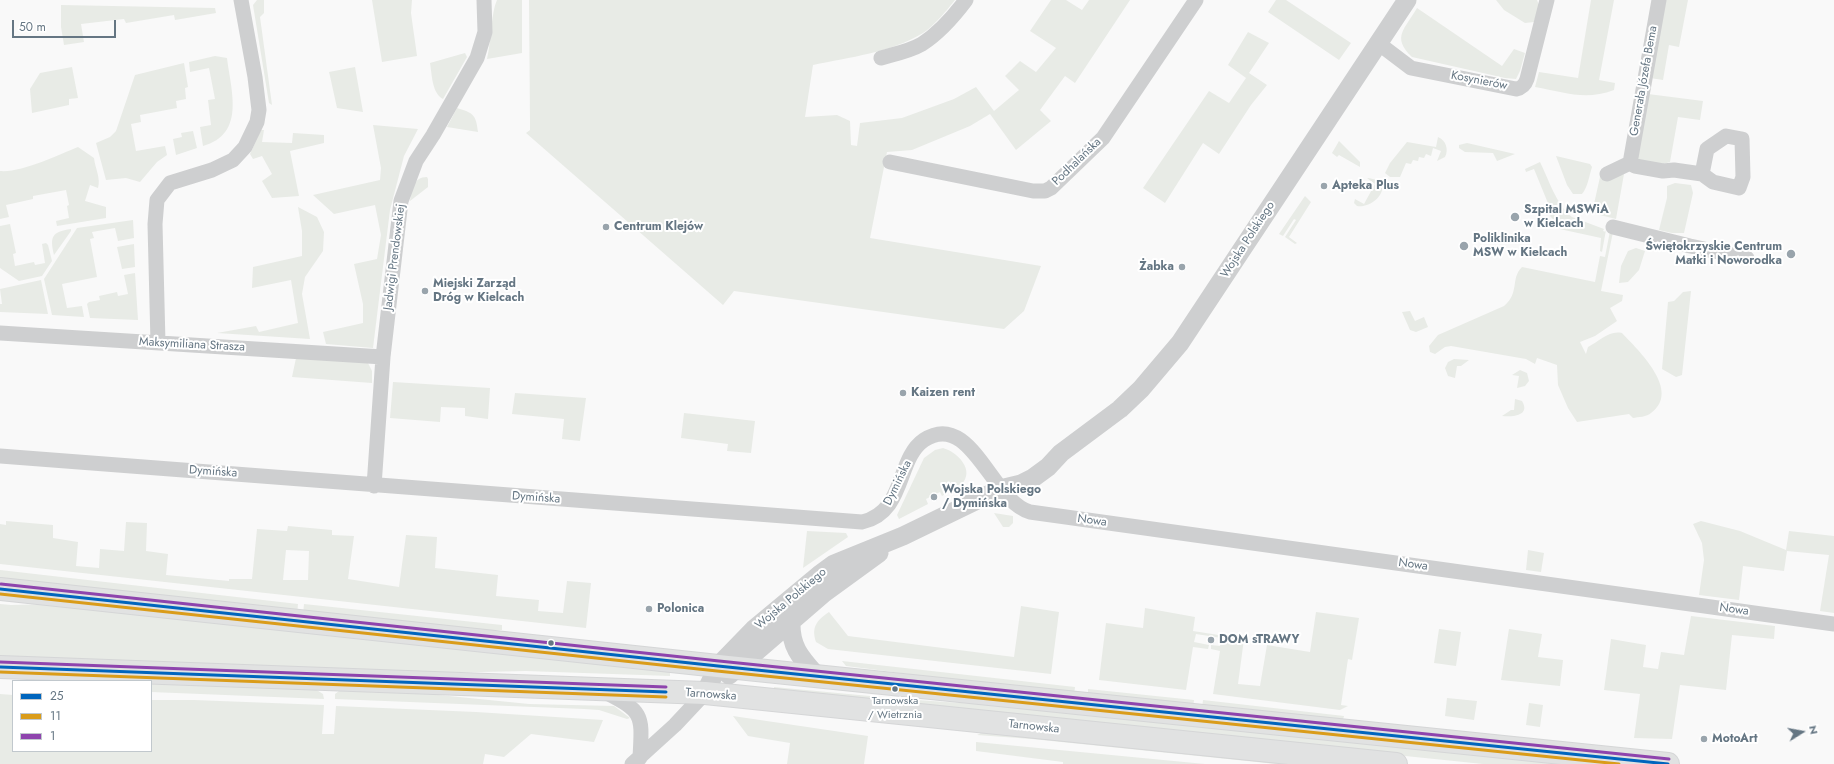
<!DOCTYPE html>
<html>
<head>
<meta charset="utf-8">
<style>
  body { margin:0 }
  #map { position:relative; width:1834px; height:764px; overflow:hidden; background:#f9f9f9; font-family:Jost,sans-serif }
  canvas { display:block }
  .legend { position:absolute; left:12px; top:680px; width:140px; height:72px; box-sizing:border-box; background:#fff; border:1px solid #c1c8cd; margin:0; padding:5px 7px; list-style:none; font-size:12px; color:#657683 }
  .legend li { display:flex; align-items:center; gap:8px; height:20px }
  .legend b { width:20px; border:1px solid #c1c8cd }
  .north { position:absolute; left:1782px; top:712px; width:40px; height:40px; -webkit-text-stroke:3px #fff; paint-order:stroke; rotate:79deg; font-size:11px; font-weight:700; line-height:16px; text-align:center; color:#657683 }
  .north::after { content:''; display:block; margin:auto; width:14px; height:18px; background:#657683; clip-path:polygon(50% 0,100% 100%,50% 72%,0 100%) }
  .scale { position:absolute; left:12px; top:20px; width:104px; height:18px; box-sizing:border-box; border:2px solid #657683; border-top:0; padding-left:5px; font-size:12px; line-height:14px; white-space:nowrap; color:#657683; -webkit-text-stroke:3px #fff; paint-order:stroke }
</style>
</head>
<body>
<div id="map">
<canvas width="1834" height="764"></canvas>
<ul class="legend">
<li><b style="height:5px;background:#0065bd"></b>25</li>
<li><b style="height:5px;background:#da9c1a"></b>11</li>
<li><b style="height:5px;background:#8e44ad"></b>1</li>
</ul>
<div class="north">N</div>
<div class="scale">50 m</div>
</div>
<script>
const ctx = document.querySelector('canvas').getContext('2d');
ctx.lineJoin = 'round';
function paint(path, color) { ctx.fillStyle = color; ctx.fill(path, 'evenodd'); }
function trace(path, color, width, dash) { ctx.strokeStyle = color; ctx.lineWidth = width; ctx.lineCap = dash ? 'butt' : 'round'; ctx.setLineDash(dash || []); ctx.stroke(path); }
function label(font, color, halo, rows, align = 'center') {
  ctx.font = font + ' Jost,sans-serif'; ctx.lineWidth = 4; ctx.setLineDash([]); ctx.textBaseline = 'middle'; ctx.strokeStyle = halo; ctx.fillStyle = color; for (const [text, x, y, turn = 0] of rows) {
    ctx.save(); ctx.translate(x, y); ctx.rotate((+turn || 0) * Math.PI / 180); ctx.textAlign = isNaN(turn) ? turn : align; if (halo) ctx.strokeText(text, 0, 0); ctx.fillText(text, 0, 0); ctx.restore();
  }
}
paint(new Path2D(`
  M257 0H264V13L260 17 272 105 269 103 253 5Z
  M372 0H412L411 13 417 56 382 62Z
  M497 0H522V53L487 59C491 43 491 13 497 0Z
  M529 0H955C948 9 933 27 923 33 890 53 850 57 813 65L805 117 837 115 850 121 851 145 857 146 860 123 902 118 954 99 976 87 994 111 1019 90 1005 76 1020 61 1036 72 1056 48 1030 31 1051 0H1066L1082 10 1089 0H1130L1075 83 1065 76 1040 110 1051 121 1016 150 990 114 970 126 912 150 887 152 870 238 1041 266 1024 311 1004 329 734 291 723 305 526 133 530 130V123Z
  M1276 0H1286L1351 43 1339 60 1268 12Z
  M1496 0H1537L1539 5 1534 22 1525 23 1504 10Z
  M1591 0H1614L1599 80 1615 83 1614 90C1585 101 1564 92 1535 87L1539 72 1578 78Z
  M1664 0H1688L1679 47 1669 45 1663 80 1650 78Z
  M61 5 215 8 216 13 175 20 174 15 126 23 124 19 81 24 84 42 64 45 61 27Z
  M1417 8 1502 66 1514 49 1525 53 1520 71 1516 79 1505 78 1412 57C1391 37 1405 29 1417 8Z
  M1248 32 1269 43 1249 73 1267 85 1251 105 1219 154 1203 143 1165 203 1143 188 1209 91 1229 103 1246 78 1228 65Z
  M465 53 467 57 443 99C432 93 432 75 430 63Z
  M215 56 227 58C231 91 246 134 203 146L200 127 211 125 208 100 215 99 209 68 190 72 189 62Z
  M184 63 188 87 185 88 186 99 176 101 177 108 140 115 141 122 131 124 136 151 165 146 167 155 157 162 140 182 126 178 106 180 96 143 110 137 116 131 135 75Z
  M72 67 78 98 69 99V105L32 113 30 89 40 73Z
  M355 67 363 112 337 108 330 76 329 72Z
  M1648 94 1703 101 1700 120 1678 117 1670 162 1660 165 1636 159Z
  M457 108C473 113 476 114 478 132L447 127Z
  M373 125 418 129 404 156 390 210 373 348 326 344 323 332 363 323V304L354 264 377 259 381 235 375 205 334 214 313 195 380 180 381 168Z
  M261 130H264L262 142 292 143 293 133 324 135V143L290 151 299 196 272 198 262 181 272 174 262 156 253 159 250 154Z
  M193 131 197 148 176 155 173 139 182 137 181 133Z
  M1438 137C1446 140 1449 150 1445 157L1437 161 1441 151 1433 148 1431 156 1426 154 1424 158 1419 157 1418 161 1413 160 1411 164 1406 163 1400 177H1390L1385 173 1390 163 1407 142 1436 147Z
  M1339 141 1360 162V167L1339 155 1337 157 1332 153Z
  M1467 143 1515 154 1497 161 1493 153 1465 152 1459 148V145Z
  M78 147 94 158C95 168 101 178 98 188L90 185 85 201 106 207V218L57 226 56 221 69 218 67 206 69 205 66 190 33 196V199L6 205 9 217 0 219V171C21 173 58 155 78 147Z
  M1556 156 1590 164 1592 167C1589 176 1588 187 1582 194H1573L1567 185Z
  M1540 162C1549 180 1556 204 1572 217L1604 229 1603 231 1606 232V230L1602 252 1600 251 1601 238 1555 228 1556 222 1550 216 1552 213 1534 169 1526 172 1525 169Z
  M1624 174 1616 219 1592 213 1600 177 1609 179Z
  M427 177 428 179V187L410 201C412 190 413 177 427 177Z
  M1367 178C1397 180 1377 209 1357 206L1354 203 1355 199 1364 204 1375 184Z
  M1675 183 1691 185 1693 193 1684 233H1672L1659 230 1667 198V186Z
  M1305 196 1311 202 1289 237 1297 243 1295 244 1285 237 1296 220 1294 219 1283 236 1279 234Z
  M298 207 317 217 324 232 323 251 305 277 302 294 310 339 217 333 256 326 259 332 298 323 291 280 252 288 253 267 302 256V231Z
  M133 220 134 238 118 241 115 228 92 232 94 238 90 239 97 277 62 284 67 308 82 306 84 317 52 315 44 279 77 228Z
  M10 224 16 253 13 254 15 266 34 262 35 265 45 263 42 244 46 243 48 245 52 261 42 276 19 281 0 268V226Z
  M71 229V231L54 255C50 237 51 232 71 229Z
  M1610 231 1613 232 1601 291 1623 295 1622 301 1610 308 1617 321 1595 336 1580 342 1586 354 1588 347C1600 341 1609 330 1622 333 1638 350 1682 391 1651 413 1647 417 1638 417 1633 418L1629 414 1577 422 1568 408 1558 385 1557 365 1537 358 1535 364 1526 359 1451 346 1445 347 1435 354 1430 352 1429 346 1438 335 1504 306C1520 293 1510 279 1522 267L1595 282 1600 256 1605 257Z
  M134 244 135 267 122 269 117 247Z
  M1636 248 1645 251 1639 270 1628 282 1619 283 1621 266 1628 251Z
  M135 273 138 320 90 318 87 304 89 302 100 300 99 296 117 292 118 296 128 294 124 275Z
  M41 280 48 314 0 312V304H2L0 289Z
  M1691 291 1682 375 1676 377 1662 369 1668 302 1674 301 1683 292Z
  M1410 311 1415 321 1424 317 1428 327 1416 332 1410 330 1402 312Z
  M296 358 368 363 372 371V383L292 377Z
  M1454 359 1469 360 1461 366H1457L1455 378 1448 376 1445 368 1448 362Z
  M1520 370 1527 373 1529 381 1525 386 1517 388 1519 376 1512 375Z
  M393 382 490 388 488 419 465 416V408L441 407 440 422 390 418Z
  M515 393 586 398 580 441 562 439 564 419 512 414Z
  M1515 399 1522 401C1531 416 1512 417 1502 416L1511 410H1514Z
  M684 413 755 421 751 453 727 451 728 444 681 438Z
  M943 448C957 452 976 470 961 485 957 490 948 493 942 496L940 492 926 499 928 504 899 519 897 515 924 458 935 450Z
  M994 513 1013 516V523L1009 527H1003Z
  M6 521 53 525V538L78 542 76 566 99 568 100 549 124 551 126 522 147 523 146 551 168 554 166 575 229 581V579H252L257 529 287 531 288 526 332 530V535L354 536 348 579 399 587 406 535 437 537 435 568 498 575 496 596 539 600 538 611 563 613 567 581 591 583 586 628 0 564V524L6 525ZM286 550 309 551 308 580H283Z
  M1701 521 1740 531 1786 550 1789 531 1834 536V613L1820 611 1829 555 1787 551 1784 571 1743 566 1739 600 1699 595 1704 560 1702 543 1693 524Z
  M807 531 846 533 848 537 803 568Z
  M1528 550 1544 553 1541 572 1526 570Z
  M0 570 298 604 297 615 42 585 0 578Z
  M0 604 11 605 52 604 670 669V676L526 671 436 673 0 658Z
  M304 604 502 625V630H468L303 614Z
  M1021 606 1059 612 1051 674 828 649 816 642C811 627 817 620 829 612L848 636 1014 657Z
  M1145 608 1195 617 1193 631 1244 639 1238 684 1260 686 1267 645 1310 652 1316 612 1359 618 1352 660 1348 659 1341 705 1348 706 1340 710 1213 694 1220 651 1211 649V645L1220 646 1222 638 1196 634 1194 642 1209 645 1208 649 1193 647 1186 690 1099 680 1106 623 1143 628Z
  M1691 616 1775 626 1774 639 1732 635 1726 690 1680 685 1672 739 1634 738 1640 694 1604 690 1611 639 1646 645 1643 667 1658 669 1661 652 1684 655Z
  M1439 629 1461 632 1456 666 1434 663Z
  M1509 629 1542 634 1538 657 1563 660 1560 686 1501 680Z
  M842 661 1075 687 1074 695 846 666Z
  M151 684 315 689 323 694 324 699 151 692Z
  M774 687C852 694 930 703 1008 705L1572 764H1483L774 691Z
  M1088 689 1194 700 1193 708 1088 694Z
  M339 691 429 694 529 704 614 706 630 718 627 719 599 710 584 709 335 699V694Z
  M0 694 13 695V751H151V700H194L324 705 322 734H334L336 706 476 712 603 720 594 742 531 734 504 757 485 754 483 764H0Z
  M1447 698 1477 701 1474 720 1445 716Z
  M1203 700 1344 716 1342 723 1202 709Z
  M1529 703 1543 705 1540 727 1526 725Z
  M733 716 868 736 864 764H787L790 743 748 736Z
  M983 732 1299 764H1276L1032 739 977 735Z
  M976 742 1205 764H1063V762L976 751Z`), '#e8ebe6');
const primary = new Path2D(`
  M0 589 718 666 1668 764
  M0 667 705 693 1396 764`);
trace(primary, '#d5d6d7', 24);
trace(new Path2D(`
  M1659 0 1630 163 1635 166 1663 171 1674 170 1702 174 1713 182 1739 188 1743 177 1742 139 1726 136 1707 149 1702 174
  M1378 43 1411 68 1516 89C1522 88 1525 85 1527 79L1547 0
  M881 58C895 54 910 51 922 44 939 33 954 16 966 0
  M890 162 1033 191H1045L1051 188 1103 138 1196 0
  M1607 174 1630 163
  M1613 227 1690 246 1747 258
  M0 333 383 357
  M158 343 155 224 157 200 170 183 212 170 233 160 245 147 257 122 259 110 255 77 241 0
  M0 456 862 522C906 512 896 459 924 440 971 409 992 502 1030 512L1834 624
  M374 486 383 357 401 201 416 161 433 135 477 58 485 32 484 0
  M605 692C645 712 642 716 640 758
  M632 764 675 725 705 693`), '#cecfd0', 15);
trace(new Path2D(`
  M791 621C790 647 801 658 817 676
  M729 675 824 593 879 553
  M705 693 718 666 754 629 819 575 834 564 903 536 1000 489 1021 484 1033 478 1048 467 1061 453 1120 409 1141 389 1180 343 1407 0`), '#cecfd0', 19);
trace(primary, '#e1e2e2', 22);
trace(new Path2D(`
  M0 589 718 666 1668 764
  M0 667 666 692`), '#0065bd', 3);
trace(new Path2D(`
  M0 594 717 671 1619 764
  M0 672 666 697`), '#da9c1a', 3);
trace(new Path2D(`
  M1 584 719 661 1669 759
  M0 662 666 687`), '#8e44ad', 3);
for (const [x, y, r, color] of [
  [1324,186,4,"#99a4ac"],
  [1515,217,5,"#99a4ac"],
  [606,227,4,"#99a4ac"],
  [1464,246,5,"#99a4ac"],
  [1791,254,5,"#99a4ac"],
  [1182,267,4,"#99a4ac"],
  [425,291,4,"#99a4ac"],
  [903,393,4,"#99a4ac"],
  [934,497,4,"#99a4ac"],
  [649,609,4,"#99a4ac"],
  [1211,640,4,"#99a4ac"],
  [551,643,3.5,"#657683"],
  [895,689,3.5,"#657683"],
  [1704,739,4,"#99a4ac"]
]) { const dot = new Path2D(); dot.arc(x, y, r, 0, 2 * Math.PI); ctx.fillStyle = color; ctx.fill(dot); trace(dot, '#fff', 1.5); }
label('11px', '#657683', '#fff', [
  ["Tarnowska",895,701],
  ["/ Wietrznia",895,715]
]);
label('12px', '#657683', '#fff', [
  ["Kosynierów",1479,81,11],
  ["Generała Józefa Bema",1644,81,-80],
  ["Podhalańska",1077,162,-44],
  ["Wojska Polskiego",1248,240,-57],
  ["Jadwigi Prendowskiej",395,257,-83],
  ["Maksymiliana Strasza",192,345,3],
  ["Dymińska",213,472,4],
  ["Dymińska",898,483,-64],
  ["Dymińska",536,498,4],
  ["Nowa",1092,521,8],
  ["Nowa",1413,565,8],
  ["Wojska Polskiego",791,599,-40],
  ["Nowa",1734,610,8],
  ["Tarnowska",711,695,4],
  ["Tarnowska",1034,727,6]
]);
label('bold 12px', '#657683', '#fff', [
  ["Apteka Plus",1332,186],
  ["Szpital MSWiA",1524,210],
  ["w Kielcach",1524,224],
  ["Centrum Klejów",614,227],
  ["Poliklinika",1473,239],
  ["MSW w Kielcach",1473,253],
  ["Świętokrzyskie Centrum",1782,247,"right"],
  ["Matki i Noworodka",1782,261,"right"],
  ["Żabka",1174,267,"right"],
  ["Miejski Zarząd",433,284],
  ["Dróg w Kielcach",433,298],
  ["Kaizen rent",911,393],
  ["Wojska Polskiego",942,490],
  ["/ Dymińska",942,504],
  ["Polonica",657,609],
  ["DOM sTRAWY",1219,640],
  ["MotoArt",1712,739]
], 'left');
</script>
</body>
</html>
